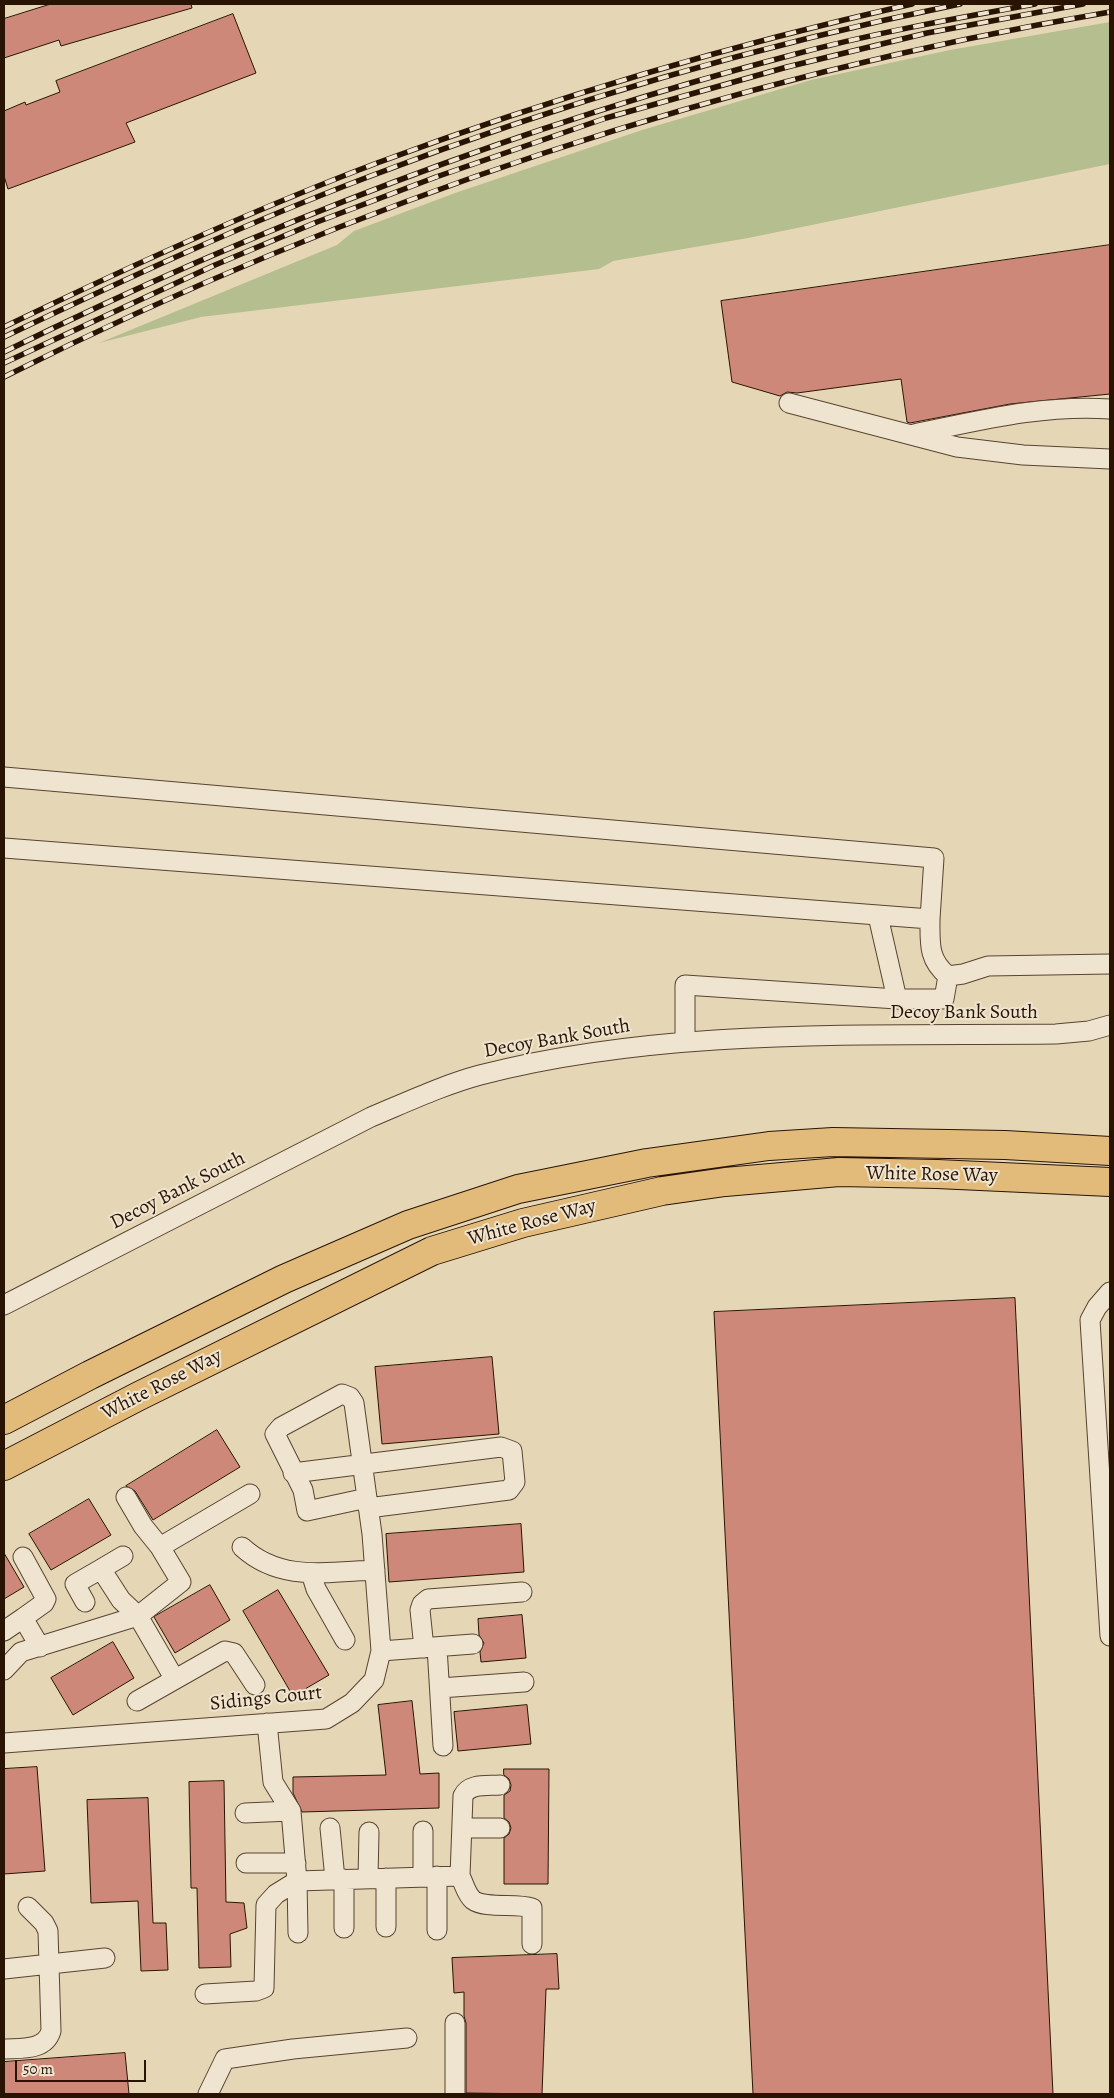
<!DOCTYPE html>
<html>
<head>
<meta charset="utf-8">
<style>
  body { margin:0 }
  #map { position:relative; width:1114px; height:2098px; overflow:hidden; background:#e5d6b6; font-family:Alegreya,serif }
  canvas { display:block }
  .frame { position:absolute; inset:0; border:5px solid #291403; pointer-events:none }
  .scale { position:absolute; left:15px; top:2060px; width:131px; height:22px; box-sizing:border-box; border:2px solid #291403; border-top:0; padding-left:6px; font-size:15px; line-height:18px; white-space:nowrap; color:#291403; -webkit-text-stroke:4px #eee4d0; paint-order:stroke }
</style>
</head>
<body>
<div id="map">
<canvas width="1114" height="2098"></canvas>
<div class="frame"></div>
<div class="scale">50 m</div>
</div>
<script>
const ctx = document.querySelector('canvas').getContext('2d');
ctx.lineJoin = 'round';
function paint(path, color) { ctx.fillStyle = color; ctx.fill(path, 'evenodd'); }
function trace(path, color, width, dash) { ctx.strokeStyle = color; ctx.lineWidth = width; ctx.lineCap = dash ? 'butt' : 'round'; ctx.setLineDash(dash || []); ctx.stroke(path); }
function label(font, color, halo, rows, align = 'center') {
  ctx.font = font + ' Alegreya,serif'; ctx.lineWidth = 4; ctx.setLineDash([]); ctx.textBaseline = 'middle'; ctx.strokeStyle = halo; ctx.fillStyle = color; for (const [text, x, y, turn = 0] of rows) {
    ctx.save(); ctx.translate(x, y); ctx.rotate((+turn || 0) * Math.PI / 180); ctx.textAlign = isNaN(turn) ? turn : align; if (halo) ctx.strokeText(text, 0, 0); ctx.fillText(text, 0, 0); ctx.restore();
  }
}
paint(new Path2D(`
  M1110 22V164L748 238 613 261 599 269 201 317 99 343 337 245 354 231 455 193 642 130 811 80 950 50Z`), '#b5be8e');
const building = new Path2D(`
  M51 4H191L192 8 61 46 59 40 4 58V19Z
  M233 14 256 73 126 123 135 142 8 189 4 176V111L25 102 26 105 60 92 56 81Z
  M1110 245V394L1010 404 910 423 907 422 901 379 797 393 787 392 780 396 732 382 721 301Z
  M1015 1298 1053 2094H753L714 1312Z
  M492 1357 499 1434 382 1444 375 1367Z
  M217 1430 240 1467 153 1520 135 1491 126 1486Z
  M89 1499 111 1535 51 1570 29 1534Z
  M521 1524 524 1572 389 1582 386 1534Z
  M4 1553 24 1587 4 1599Z
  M210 1585 230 1620 175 1653 154 1617Z
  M278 1590 329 1675 293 1696 243 1611Z
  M522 1615 526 1658 481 1662 480 1652 484 1643 479 1635 478 1619Z
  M113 1642 134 1678 73 1715 51 1678Z
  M412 1701 420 1774 439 1773V1808L302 1812 293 1793V1777L386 1775 378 1705Z
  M527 1705 531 1744 458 1751 454 1712Z
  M37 1767 45 1871 4 1874V1769Z
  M504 1769H549L548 1884H504V1838L509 1834 511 1828 509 1822 504 1818V1795L510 1791 511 1785 509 1779 504 1775Z
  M224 1781 226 1902 244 1903 247 1928 230 1934 231 1967 199 1968 197 1888H191L189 1782Z
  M148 1798 153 1923H166L168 1970 141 1971 138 1901 91 1903 87 1800Z
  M557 1954 559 1989H546L542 2094 466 2093V2023L464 2016V1992L454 1993 452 1958Z
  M125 2053 129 2094H4V2062Z`);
paint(building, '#ce887a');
trace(building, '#291403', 1);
const minor = new Path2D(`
  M789 403 957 447 1023 455 1110 459
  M914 434C978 421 1044 404 1110 409
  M4 777 934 858 930 919 4 848
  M878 916 897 999
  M930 919C930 943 928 960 948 976L963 974 988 966 1110 964
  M685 1042V985L897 999H944L948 976
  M1110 1292 1097 1307 1090 1320 1110 1636
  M4 1305 371 1117C407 1102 443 1085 480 1075 664 1027 867 1036 1056 1034L1089 1031 1110 1025
  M293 1473 501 1447 512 1451 515 1482 509 1490 368 1508
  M126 1497 143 1526 160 1547
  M242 1547C280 1582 327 1572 375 1570
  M23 1557 46 1599 44 1603 23 1618 40 1647
  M101 1569 123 1556
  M311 1573 316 1589 345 1640
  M85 1602 75 1584 101 1569 121 1600 138 1616 174 1678
  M4 1631 23 1618
  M437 1647 443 1746
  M424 1648 420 1610 422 1604 428 1599 522 1592
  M381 1651 473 1644
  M4 1670 21 1652 138 1616 181 1582 160 1547 250 1494
  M440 1688 524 1682
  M137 1701 225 1651 234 1653 255 1685
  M267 1723 273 1782 291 1811 297 1881 460 1876C464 1883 466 1894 473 1900 485 1909 516 1903 532 1908V1944
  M4 1743 326 1719 352 1703 374 1680 381 1651 372 1534 367 1498 354 1403 350 1397 342 1394 281 1427 275 1434 303 1490 307 1511 367 1498
  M245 1813 291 1811
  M330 1828 335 1879
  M462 1828H500
  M423 1831V1877
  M246 1863H296
  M460 1876 463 1796C469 1783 487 1786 500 1785
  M368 1878 369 1832
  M344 1879V1928
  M297 1881 298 1933
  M386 1927V1878
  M437 1930V1876
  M4 1969 105 1958
  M205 1994 256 1991 264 1988 266 1905 276 1894 297 1881
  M455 2023V2094
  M4 2049C21 2048 45 2051 51 2031L48 1931 44 1923 28 1907
  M208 2094 225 2059 293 2049 407 2038`);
const highway = new Path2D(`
  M4 1420 90 1375 284 1279 408 1225 518 1189 647 1163 769 1146 833 1142 1005 1145 1110 1151
  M4 1466 139 1396 432 1251 523 1223 662 1191 725 1182 839 1172 937 1174 1110 1182`);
trace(minor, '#584430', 21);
trace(highway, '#291403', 30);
trace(minor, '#eee4d0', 19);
trace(highway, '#e2bb7b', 28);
const rail = new Path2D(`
  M4 327C126 268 250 211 377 163 552 98 730 45 912 4
  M4 337C123 280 244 224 368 177 561 103 758 45 960 4
  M4 352C255 228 517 127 788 56 869 34 952 19 1035 4
  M4 363 215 265 317 222 436 177 606 118 787 67 927 33 1083 4
  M4 377C352 202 726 77 1110 12`);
trace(rail, '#291403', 5.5);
trace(rail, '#eee4d0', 4, [11]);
label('20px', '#291403', '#eee4d0', [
  ["Decoy Bank South",964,1013],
  ["Decoy Bank South",557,1039,-10],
  ["White Rose Way",932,1175,1],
  ["Decoy Bank South",178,1191,-27],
  ["White Rose Way",532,1223,-15],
  ["White Rose Way",162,1385,-27],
  ["Sidings Court",266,1699,-6]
]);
</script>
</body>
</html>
